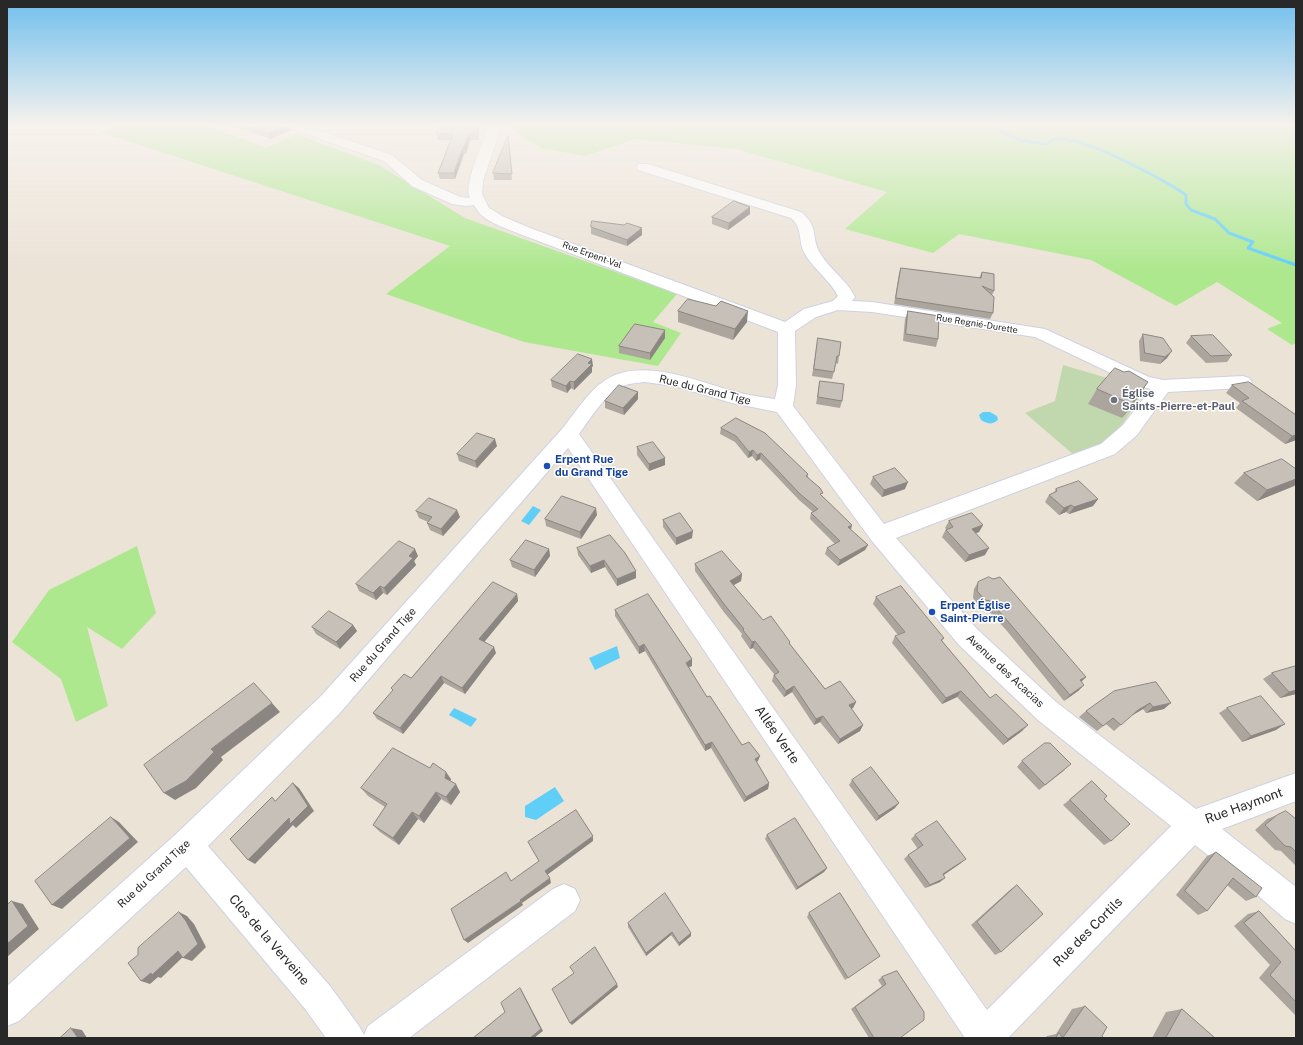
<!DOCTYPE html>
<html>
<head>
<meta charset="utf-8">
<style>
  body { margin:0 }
  #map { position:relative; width:1303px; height:1045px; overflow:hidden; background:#ece3d7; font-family:"Public Sans",sans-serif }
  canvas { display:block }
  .frame { position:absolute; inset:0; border:8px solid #282828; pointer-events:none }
</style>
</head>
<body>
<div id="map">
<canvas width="1303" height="1045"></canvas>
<div class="frame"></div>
</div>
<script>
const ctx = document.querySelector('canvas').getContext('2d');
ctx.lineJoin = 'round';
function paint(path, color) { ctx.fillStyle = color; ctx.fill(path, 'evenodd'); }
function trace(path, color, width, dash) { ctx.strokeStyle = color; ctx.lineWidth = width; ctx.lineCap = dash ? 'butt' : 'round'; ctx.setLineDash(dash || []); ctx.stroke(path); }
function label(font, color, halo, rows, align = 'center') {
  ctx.font = font + ' "Public Sans",sans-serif'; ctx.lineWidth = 3; ctx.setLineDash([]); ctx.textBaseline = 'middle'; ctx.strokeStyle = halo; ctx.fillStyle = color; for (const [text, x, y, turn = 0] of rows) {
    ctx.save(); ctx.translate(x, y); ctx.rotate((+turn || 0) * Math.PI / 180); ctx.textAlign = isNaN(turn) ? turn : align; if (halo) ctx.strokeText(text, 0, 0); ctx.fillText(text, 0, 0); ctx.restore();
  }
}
paint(new Path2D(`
  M122 124H204L266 148 296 134 379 165 465 218 677 294 653 322 681 333 658 366 524 342 386 294 450 246 100 132Z
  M510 124H1296V343L1292 345 1267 329 1282 323 1217 282 1176 306 1091 260 959 234 933 253 845 229 887 192 736 149 635 139 585 156 541 148 517 133Z
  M137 546 156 613 122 649 87 627 108 706 76 722 61 679 12 642 49 590Z`), '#ade88e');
paint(new Path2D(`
  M1063 365 1145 389 1124 422 1103 446 1075 456 1025 413 1055 401Z`), '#c1d7ad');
paint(new Path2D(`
  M983 412H990L997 416 998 420C992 425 988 424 981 420L979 415Z
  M533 506 541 510 529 525 521 521Z
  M617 646 620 658 595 670 589 658Z
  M454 708 477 719 471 727 449 715Z
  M555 787 564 801 536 820 525 817V806Z`), '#60cff8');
trace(new Path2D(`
  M993 124C1006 139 1028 142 1047 144 1049 143 1050 141 1052 140 1075 131 1165 180 1186 195V204L1191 210 1215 219 1229 233 1253 242 1248 248 1296 265`), '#60cff8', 3);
const minor = new Path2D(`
  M281 124H300L392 155 422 180 460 197 470 198C463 184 484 140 490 124H502L483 181 482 194 489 208 502 216 530 228 785 322 804 309 833 301 838 296C830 280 814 270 805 254 797 241 804 229 791 218L638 170 637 167 638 164H648L801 212C820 228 810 236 820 253 829 269 846 279 855 297L852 301 872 302 1045 329 1149 377 1163 380 1243 376 1249 378 1252 382 1249 386 1243 388 1168 392 1137 435 1115 454 896 538 977 629 1056 702 1196 809 1296 773V801L1222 829 1296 887V924L1285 919 1254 892 1195 845 1008 1038H965L568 448 339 714 208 846 330 986 359 1026 364 1035 368 1026 553 889 564 884 575 889 580 900 575 911 409 1038H326L306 1010 186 867 19 1021 7 1026V986L176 834 321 696 562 429C575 413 587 393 604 381 639 356 697 381 733 391 747 395 761 397 775 399L778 385V332L520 234C504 227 482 222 474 205L466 206 452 204 412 186 384 161 283 126ZM838 310 872 312 1035 337 1138 386 1151 389 1123 425 1101 444 884 524 793 406 796 385 795 331 816 317ZM645 382 674 386 732 403 777 412 872 541 959 645 1038 720 1171 826 987 1010 579 434C590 419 606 393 623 386 630 383 637 383 645 382Z`);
trace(minor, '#cdd1e3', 2);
paint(minor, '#fff');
paint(new Path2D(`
  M230 124H288L290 130 271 139 230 125Z
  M440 124H479V140H470L466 154H464L455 179H440L438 173 451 140H438L436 133Z
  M509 142 512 180H494L493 173Z
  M750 207V214L728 230 712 224V217Z
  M591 227 642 228V235L627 246 591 234Z
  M901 268 979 278 982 272 994 291 992 295 993 313 990 319 894 304 899 274Z
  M678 311 747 322 733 340 678 322Z
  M908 311 938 339 936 347 903 341 905 319Z
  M1143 334 1167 358 1160 364 1140 361 1139 341Z
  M1191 336 1232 355 1227 362 1206 363 1186 343Z
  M665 338 650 360 619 353V346Z
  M818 338 839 356 838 364 836 363 832 379 812 376Z
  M593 366 592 367V372L574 390 571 388 567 393 552 387 551 380Z
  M820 381 842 401 840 408 816 404Z
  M1232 385 1296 415V440L1285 444 1236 408 1240 403 1226 393Z
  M1097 389 1139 396 1122 418 1088 404Z
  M638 392V399L624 415 605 408V401Z
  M721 428 808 474V477L822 496 852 525 851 530 868 545 865 550 838 566 825 554 827 548 835 544 810 519 811 513 813 512 799 500 760 459 756 461 752 456 748 458 735 442 720 434Z
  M497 446 477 468 459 461 457 454Z
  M637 447 665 458V465L649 471 637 455Z
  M1296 469V484L1294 486 1257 501 1234 483 1244 473Z
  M873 477 905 489 882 497 870 484Z
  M1056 489 1098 499 1093 506 1069 514 1066 512 1059 515 1045 502 1049 495 1054 493Z
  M416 511 460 517 443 536 430 530 427 523 428 522 419 518Z
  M597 515 581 539 546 526 545 519Z
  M663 520 692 538 676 545 663 527Z
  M949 521 983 525 979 532 976 533 985 555 965 562 942 537 946 529 945 528Z
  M577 548 636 571V578L617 586 605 567 591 573 578 555Z
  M549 549 550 556 535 577 512 567 510 560Z
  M418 556 414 561 416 565 387 595 383 593 376 600 359 591 356 584Z
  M695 564 742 574 741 581 733 585 763 620 790 642V644L825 689 856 702 853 708 851 709 863 725 860 731 838 744 820 722 814 725 792 692 784 697 772 681 774 674 753 648 750 649 741 636 742 634 723 611 695 571Z
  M978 582 1086 677 1081 682 1084 685 1078 691 1064 701 1007 631 986 608 980 607 973 598 974 589Z
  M517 594 518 601 484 642 496 653 465 694 444 683 403 734 377 719 373 713 393 691 391 688 411 678Z
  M876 597 944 638 942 641 990 698 1022 731 1003 745 957 697 942 704 892 643 895 636 898 635 873 604Z
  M615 610 692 659V666L688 667 707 697 742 745 758 761 756 762 769 783 768 789 744 802 711 748 705 751 645 651 639 654 615 616Z
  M353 625 357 631 340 649 316 634 312 627Z
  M1296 666V694L1280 698 1263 679 1272 673Z
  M1156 682 1164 709 1146 713 1143 709 1131 716 1114 731 1106 724 1097 731 1079 717 1086 711Z
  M1227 708 1276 730 1242 742 1219 713Z
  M1022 761 1065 770 1039 790 1017 767Z
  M430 768 451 779 450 781 460 792 451 805 441 799 424 823 418 819 399 845 380 832 373 825 385 807 368 796 361 788Z
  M852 780 895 808 876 821 849 785Z
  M1092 781 1104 799 1111 841 1104 845 1063 805Z
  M1277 815 1296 819V866L1281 851 1275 850 1255 830 1267 819Z
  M767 835 827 868 824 872 796 890 765 839Z
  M915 835 961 863 944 875 940 882 925 888 904 859 908 855 918 849 911 839Z
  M1216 852 1256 897 1246 901 1227 885 1207 911 1198 915 1176 895 1207 856Z
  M1017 885 1001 952 995 955 971 925 1011 889Z
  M1259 911 1296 951V1016L1259 978 1270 965 1234 926 1248 914Z
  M809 913 880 956 845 980 807 917Z
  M628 923 691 933V936L679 946 671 935 646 956 628 927Z
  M897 971 900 1038H869L851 1009 882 986 878 980 882 977Z
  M1085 1006 1102 1036 1104 1038H1045L1047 1036 1056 1034 1072 1009Z
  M1182 1009 1215 1038H1152L1166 1012Z`), '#aba59e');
paint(new Path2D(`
  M288 124 290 130 271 139 269 133Z
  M478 124H479V140L478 133Z
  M469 133 470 140 466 154 464 147Z
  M463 147 464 154 455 179 454 173Z
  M750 207V214L728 230 729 223Z
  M642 228V235L627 246V240Z
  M748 311 747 322 733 340 735 329Z
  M665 330V338L650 360V353Z
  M1172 351 1167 358 1160 364 1165 357Z
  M592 359 593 366 592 367V372L574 390V382L588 363Z
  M570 381 571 388 567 393 566 386Z
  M1148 382 1139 396 1122 418 1131 404Z
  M638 392V399L624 415 623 408Z
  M1296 435V440L1285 444 1292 436Z
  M495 439 497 446 477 468 475 461Z
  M753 450 752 456 748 458 749 452Z
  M761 453 760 459 756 461 757 455Z
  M665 458V465L649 471V464Z
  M1296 479V484L1294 486 1257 501 1267 490Z
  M908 482 905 489 882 497 884 490Z
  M1098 499 1093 506 1069 514 1074 507Z
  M1071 505 1066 512 1059 515 1064 508Z
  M596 508 597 515 581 539 580 532Z
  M457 510 460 517 443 536 441 529Z
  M852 525 850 531 848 527Z
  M983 525 979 532 968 536 972 529Z
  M693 531 692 538 676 545V538Z
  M868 545 865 550 838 566 840 560Z
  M989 548 985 555 965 562 969 555Z
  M415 549 418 556 414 561 416 565 387 595 384 588 409 556Z
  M549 549 550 556 535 577 534 570Z
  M604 560 605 567 591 573 590 566Z
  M636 571V578L617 586V579Z
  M742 574 741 581 729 588 730 581Z
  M380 586 383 593 376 600 373 593Z
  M517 594 518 601 481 646 479 639Z
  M353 625 357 631 340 649 336 642Z
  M755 641 753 648 750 649 752 642Z
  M644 644 645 651 639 654V647Z
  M494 647 496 653 465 694 462 688Z
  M692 659V666L685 669 686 663Z
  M441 676 444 683 403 734 400 728Z
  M1086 677 1080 683V680Z
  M1084 685 1078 691 1064 701 1070 695Z
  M794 686 792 692 784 697 786 691Z
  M1296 690V694L1280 698 1289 692Z
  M961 691 957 697 942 704 946 698Z
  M856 702 853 708 846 711 849 705Z
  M272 703 280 712 221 757 223 760 196 788 175 800 164 793 211 749Z
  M1150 703 1143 709 1131 716 1138 710Z
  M1171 703 1164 709 1146 713 1153 707Z
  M823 716 820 722 814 725 816 719Z
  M1285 724 1276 730 1242 742 1251 736Z
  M863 725 860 731 838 744 840 739Z
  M1028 725 1022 731 1003 745 1008 739Z
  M712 742 711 748 705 751V745Z
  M760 756 758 761 753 765 755 759Z
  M446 772 451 779 449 786 445 778Z
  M293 783 299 788 314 811 296 828 293 825 255 864 248 860Z
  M769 783 768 789 744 802 746 797Z
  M456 784 460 792 451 805 446 797Z
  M436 792 441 799 424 823 419 816Z
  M899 803 895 808 876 821 879 816Z
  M412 812 418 819 399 845 393 838Z
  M111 817 119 822 138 842 62 909 52 905Z
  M593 836V841L547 875 545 871Z
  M966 859 961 863 939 878 943 874Z
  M827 868 824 872 796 890 798 887Z
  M550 878 551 883 522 903 520 900Z
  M945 878 940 882 925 888 930 885Z
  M12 901 23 904 39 929 7 957V944Z
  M521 901 523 905 468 943 464 940Z
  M179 912 187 916 194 924 206 947 192 961 183 958Z
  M672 932 671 935 646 956V953Z
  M691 933V936L679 946V943Z
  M178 951 186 954 161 978 158 977 150 984 141 981Z
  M617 984 618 987 572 1025 570 1023Z
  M520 988 522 991 543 1031 534 1038H530Z
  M71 1028 82 1030 87 1038H78Z`), '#8b8681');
const building = new Path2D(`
  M242 124H288L269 133Z
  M440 124H478V133H469L464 147H463L454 173H438L453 134 436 133Z
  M508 136 512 174 493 173Z
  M734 201 750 207 729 223 712 217Z
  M592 221 624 225 627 223 642 228 627 240 591 227Z
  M901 268 981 278 982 272 994 274V291L982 286 994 297 993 313 896 298Z
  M688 299 716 306 721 301 748 311 735 329 678 311Z
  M908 311 939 316 938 339 906 334Z
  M635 324 665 330 650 353 619 346Z
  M1143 334 1163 338 1172 351 1165 357 1145 353Z
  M1213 335 1232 355 1211 356 1191 336Z
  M818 338 841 342 839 356H837L834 372 814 369Z
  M578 354 592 359 588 363 592 364 574 382 570 381 566 386 551 380Z
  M1115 368 1124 372 1129 371 1148 382 1131 404 1097 389Z
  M820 381 844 384 842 401 818 397Z
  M1249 382 1296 415V435L1292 436 1242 401 1249 398 1232 385Z
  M619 385 638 392 623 408 605 401Z
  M736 418 765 433 808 474 806 476 820 488 823 493 820 494 852 525 848 527 868 545 840 560 827 548 840 541 811 513 818 509 800 494 761 453 757 455 753 450 749 452 736 436 721 428Z
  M477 433 495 439 475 461 457 454Z
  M653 442 665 458 649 464 637 447Z
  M1282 459 1296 469V479L1267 490 1244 473Z
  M895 468 908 482 884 490 873 477Z
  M1079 481 1098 499 1074 507 1071 505 1064 508 1049 495 1057 491 1056 489Z
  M562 496 596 508 580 532 545 519Z
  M429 498 457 510 441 529 427 523 432 517 416 511Z
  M680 513 693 531 676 538 663 520Z
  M972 513 983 525 972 529 989 548 969 555 946 530 953 527 949 521Z
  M610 535 625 553 636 571 617 579 604 560 590 566 577 548Z
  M526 540 549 549 534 570 510 560Z
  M399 541 415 549 409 556 413 558 384 588 380 586 373 593 356 584Z
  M722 551 742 574 730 581 763 620 771 616 790 642 789 643 825 689 840 681 856 702 849 705 863 725 840 739 823 716 816 719 794 686 786 691 774 675 779 672 755 641 752 642 743 630 744 629 724 604 695 564Z
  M989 577 993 579 1000 577 1086 677 1080 680 1084 685 1070 695 1011 625 990 601 985 600 977 591 978 582Z
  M493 582 517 594 479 639 494 647 462 688 441 676 400 728 373 713 393 690 391 688 404 674 411 678Z
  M901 586 944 638 941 640 990 698 996 694 1028 725 1008 739 961 691 946 698 895 636 905 632 876 597Z
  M648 594 692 659 686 663 707 697 710 696 742 745 749 742 760 756 755 759 769 783 746 797 712 742 705 745 644 644 639 647 615 610Z
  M329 611 353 625 336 642 312 627Z
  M1296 666V690L1289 692 1272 673Z
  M1156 682 1171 703 1153 707 1150 703 1138 710 1121 725 1113 718 1103 726 1086 711 1114 691Z
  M254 683 272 703 211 749 214 752 186 781 164 793 144 765Z
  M1261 696 1285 724 1251 736 1227 708Z
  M1045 743H1050L1071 764 1045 785 1022 761Z
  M393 748 430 768 433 763 446 772 445 778 456 784 446 797 436 792 419 816 412 812 393 838 373 825 387 804 361 788Z
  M871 767 899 803 879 816 852 780Z
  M1092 781 1107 796 1104 799 1130 824 1111 841 1070 800Z
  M293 783 308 806 290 824 289 818 248 860 230 839 272 797 275 801Z
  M576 810 593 836 545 871 550 878 520 900 521 901 464 940 451 909 506 872 511 881 539 861 528 842Z
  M1286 811 1296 819V852L1291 847 1285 846 1265 825 1277 815Z
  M111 817 130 838 52 905 35 881Z
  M795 818 827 868 798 887 767 835Z
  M937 821 966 859 943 874 945 878 930 885 908 855 923 845 915 835Z
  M1216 852 1262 888 1256 897 1233 878 1207 911 1185 891Z
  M1017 885 1043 914 1001 952 977 922Z
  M665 893 691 933 679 943 672 932 646 953 628 923Z
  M840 893 880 956 848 978 809 913Z
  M12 901 28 926 7 944V905Z
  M1259 911 1296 951V1002L1270 975 1281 962 1244 923Z
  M179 912 186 921 198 944 183 958 178 951 152 975 151 973 141 981 128 963 138 955V948Z
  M595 947 617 984 570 1023 552 989 574 973 570 967Z
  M897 971 924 1012V1020L900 1038H874L855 1007 886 984 882 977Z
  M520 988 541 1029 530 1038H473L505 1012 501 1003Z
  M1085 1006 1107 1027 1102 1036 1104 1038H1063Z
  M1182 1009 1215 1038H1166Z
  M71 1028 78 1038H60Z
  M1059 1033 1063 1038H1056Z`);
paint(building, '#c7c0b8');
trace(building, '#8b8681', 1);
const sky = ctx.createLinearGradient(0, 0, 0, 271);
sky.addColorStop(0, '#71bfee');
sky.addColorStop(0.46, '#f6f2ed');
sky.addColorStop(1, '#f6f2ed00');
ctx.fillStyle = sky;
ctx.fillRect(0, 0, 1303, 271);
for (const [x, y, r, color] of [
  [1114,400,4,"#6b7280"],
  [547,466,4,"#1a4fb4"],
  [932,612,4,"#1a4fb4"]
]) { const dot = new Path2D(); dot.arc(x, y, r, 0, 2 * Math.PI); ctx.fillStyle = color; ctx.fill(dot); trace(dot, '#fff', 1.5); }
label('9px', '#282828', '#fff', [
  ["Rue Erpent-Val",592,255,20],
  ["Rue Regnié-Durette",977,324,9]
]);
label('11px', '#282828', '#fff', [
  ["Rue du Grand Tige",705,390,14],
  ["Rue du Grand Tige",383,645,-49],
  ["Avenue des Acacias",1005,671,43],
  ["Rue du Grand Tige",154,874,-43]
]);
label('bold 11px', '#5b616d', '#fff', [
  ["Église",1122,394],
  ["Saints-Pierre-et-Paul",1122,407]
], 'left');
label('bold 11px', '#164399', '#fff', [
  ["Erpent Rue",555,460],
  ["du Grand Tige",555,473],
  ["Erpent Église",940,606],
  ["Saint-Pierre",940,619]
], 'left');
label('13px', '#282828', '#fff', [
  ["Allée Verte",777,735,55],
  ["Rue Haymont",1244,806,-20],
  ["Rue des Cortils",1088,932,-45],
  ["Clos de la Verveine",269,940,49]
]);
</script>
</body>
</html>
